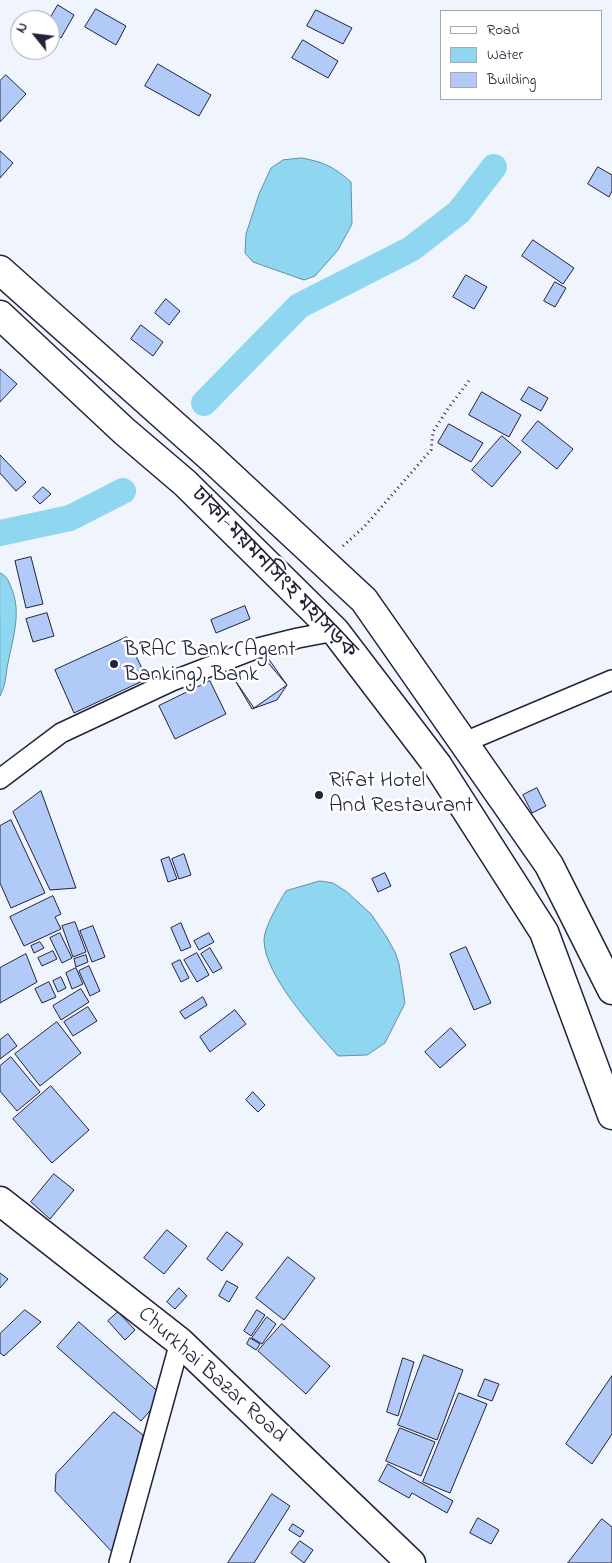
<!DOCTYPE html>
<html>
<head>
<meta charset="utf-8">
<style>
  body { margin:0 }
  #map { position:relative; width:612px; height:1563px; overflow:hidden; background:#eff4fd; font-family:"Indie Flower",sans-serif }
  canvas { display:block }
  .legend { position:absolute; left:440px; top:10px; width:162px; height:90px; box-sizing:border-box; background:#fff; border:1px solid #a7a7b1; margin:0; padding:6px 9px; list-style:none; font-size:15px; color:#22223b }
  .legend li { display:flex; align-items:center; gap:10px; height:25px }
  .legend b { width:25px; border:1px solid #a7a7b1 }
  .north { position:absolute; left:10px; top:10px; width:50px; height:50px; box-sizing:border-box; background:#fff; border:1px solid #a7a7b1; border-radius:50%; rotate:299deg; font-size:14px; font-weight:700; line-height:20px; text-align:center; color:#22223b }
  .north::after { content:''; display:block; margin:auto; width:18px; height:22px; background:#22223b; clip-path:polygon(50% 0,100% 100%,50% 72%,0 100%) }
</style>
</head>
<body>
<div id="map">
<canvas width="612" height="1563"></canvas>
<ul class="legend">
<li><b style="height:6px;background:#fff"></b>Road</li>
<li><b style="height:14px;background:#8fd7f0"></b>Water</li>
<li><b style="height:14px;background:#b1caf7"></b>Building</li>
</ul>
<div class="north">N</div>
</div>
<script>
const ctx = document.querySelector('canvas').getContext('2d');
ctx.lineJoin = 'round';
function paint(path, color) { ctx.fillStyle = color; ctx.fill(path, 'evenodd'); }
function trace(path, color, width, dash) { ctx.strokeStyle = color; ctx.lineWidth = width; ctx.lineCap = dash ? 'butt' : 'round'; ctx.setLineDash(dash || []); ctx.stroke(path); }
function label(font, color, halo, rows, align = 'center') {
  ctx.font = font + ' "Indie Flower","Noto Sans Bengali",sans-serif'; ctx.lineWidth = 5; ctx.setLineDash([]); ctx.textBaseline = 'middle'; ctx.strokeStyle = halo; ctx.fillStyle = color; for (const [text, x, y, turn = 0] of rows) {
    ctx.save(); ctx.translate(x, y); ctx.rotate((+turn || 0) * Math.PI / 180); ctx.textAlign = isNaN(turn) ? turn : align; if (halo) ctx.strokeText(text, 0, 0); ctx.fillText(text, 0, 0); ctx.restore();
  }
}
const water = new Path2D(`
  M302 158C324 162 334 167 351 182L352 224 338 250 315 276 304 280 253 262 245 253 246 234 259 194 271 168 283 160Z
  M0 573C7 576 8 580 11 587 22 612 13 637 8 663 5 677 7 682 0 696Z
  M320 881 333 883 347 892 371 914 386 936 395 952 399 964 405 1003 385 1043 367 1055 338 1056C315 1030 264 975 264 940 264 928 279 902 286 891Z`);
paint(water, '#8fd7f0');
trace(water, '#638fa8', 1);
trace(new Path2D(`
  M204 403 299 306 411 249 459 212 494 167
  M0 533 70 518 123 491`), '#8fd7f0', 26);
const building = new Path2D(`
  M58 5 74 15 61 38 50 31 49 20Z
  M96 9 126 26 116 45 85 27Z
  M316 10 352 28 343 44 307 26Z
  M303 40 338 61 328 78 292 58Z
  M158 64 211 95 199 116 145 86Z
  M6 75 26 94 0 122V81Z
  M0 151 13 163 0 178Z
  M598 167 612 175V191L609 197 588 184Z
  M533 240 574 268 563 284 522 256Z
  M466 275 487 287 474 309 453 297Z
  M555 282 566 288 555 307 544 301Z
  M166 299 180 311 169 325 155 313Z
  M141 325 163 342 153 356 131 339Z
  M0 369 17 384 0 402Z
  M529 387 548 398 541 411 521 400Z
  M482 392 521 415 509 437 469 415Z
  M538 421 573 449 557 469 522 441Z
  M449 424 483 443 471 462 438 443Z
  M502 436 521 452 492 487 472 470Z
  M0 455 26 482 16 491 0 473Z
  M43 487 51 494 40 504 33 497Z
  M31 557 43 604 26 608 15 561Z
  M245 606 250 619 216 633 211 620Z
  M47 613 54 636 33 642 26 619Z
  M127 637 147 679 74 713 55 670Z
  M263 657 287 685 277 700 252 709 226 665 229 669Z
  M250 658H268L287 685 254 708 228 670Z
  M210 681 226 714 175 739 159 706Z
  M537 788 546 806 532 813 523 795Z
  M41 791 76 888 50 890 13 812Z
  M11 820 45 893 11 908 0 883V826Z
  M184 854 191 875 179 879 172 859Z
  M169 857 177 879 168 882 161 860Z
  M385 873 391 886 378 892 372 879Z
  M53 896 61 914 55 917 61 929 24 946 10 917Z
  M75 922 86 952 73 957 62 926Z
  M181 923 191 947 181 951 171 928Z
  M93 926 105 957 92 962 80 931Z
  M60 933 72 958 62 963 50 938Z
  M209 933 214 942 199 950 194 941Z
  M40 942 44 948 34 953 31 946Z
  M466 947 491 1003 474 1010 450 954Z
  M210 948 222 968 213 973 201 954Z
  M53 951 57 959 42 966 38 958Z
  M197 953 209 975 197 982 184 960Z
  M26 954 37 982 0 1003V968Z
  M86 955 88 962 76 967 74 959Z
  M180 960 189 978 181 982 172 964Z
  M89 966 100 991 90 996 79 971Z
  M76 968 83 984 72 989 66 973Z
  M61 977 66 988 58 992 53 981Z
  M49 982 56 997 42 1003 35 989Z
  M81 989 89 1002 61 1020 53 1006Z
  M203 997 207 1005 185 1019 180 1012Z
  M88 1007 97 1021 73 1036 64 1022Z
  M235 1010 246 1024 210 1052 200 1037Z
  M57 1022 81 1053 40 1086 15 1054Z
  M451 1028 466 1045 440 1068 425 1052Z
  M8 1034 17 1046 0 1059V1040Z
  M11 1057 40 1092 17 1111 0 1091V1066Z
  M51 1086 89 1130 52 1163 13 1119Z
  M253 1092 265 1105 258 1112 246 1100Z
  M54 1174 74 1190 50 1219 31 1202Z
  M167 1230 187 1246 164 1274 144 1258Z
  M227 1232 243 1244 222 1271 207 1259Z
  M288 1257 315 1278 284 1320 256 1298Z
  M0 1273 8 1279 0 1288Z
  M227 1281 238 1287 229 1302 219 1296Z
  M179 1288 187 1296 175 1309 167 1302Z
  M25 1310 41 1322 4 1356 0 1353V1334Z
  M257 1310 265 1315 251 1336 244 1331Z
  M118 1312 135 1330 125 1340 108 1321Z
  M267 1317 276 1324 262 1344 252 1338Z
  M79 1322 163 1396 141 1421 57 1347Z
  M282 1324 330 1366 306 1394 258 1351Z
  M250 1338 260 1344 256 1350 247 1344Z
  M424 1355 463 1370 437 1440 398 1425Z
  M403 1358 414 1362 398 1416 387 1412Z
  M612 1376V1434L592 1464 566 1444Z
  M485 1379 499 1384 492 1401 478 1396Z
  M459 1393 487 1404 450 1493 423 1482Z
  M114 1412 143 1435 114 1554 55 1491 56 1474Z
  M400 1428 435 1442 421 1476 386 1461Z
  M388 1464 453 1501 447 1513 412 1493 409 1498 379 1481Z
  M272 1494 290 1506 254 1563H228Z
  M478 1518 499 1530 491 1544 470 1533Z
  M602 1519 612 1527V1563H568Z
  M293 1524 304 1531 300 1537 289 1530Z
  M300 1541 313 1550 304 1563 291 1553Z`);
paint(building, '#b1caf7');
trace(building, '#22223b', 1);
const street = new Path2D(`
  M465 742 612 680
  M0 779 61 733 172 681 258 648 298 638 335 631
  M119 1563 180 1342`);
const highway = new Path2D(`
  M0 270 210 457 364 600 549 865 612 990
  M0 315 124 431 185 483 335 631 438 766 544 932 612 1115
  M0 1201 180 1342 411 1563`);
trace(street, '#22223b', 22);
trace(highway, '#22223b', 31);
trace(new Path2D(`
  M343 546 364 527 431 450 433 432 447 410 471 378`), '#22223b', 3, [1, 4]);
trace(street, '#fff', 19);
trace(highway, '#fff', 28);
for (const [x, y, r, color] of [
  [114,664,5,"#22223b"],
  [319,795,5,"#22223b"]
]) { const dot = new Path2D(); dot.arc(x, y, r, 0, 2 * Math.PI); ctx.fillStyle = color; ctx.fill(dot); trace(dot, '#fff', 2); }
label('22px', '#22223b', '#fff', [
  ["ঢাকা-ময়মনসিংহ মহাসড়ক",273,574,46],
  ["Churkhai Bazar Road",211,1376,42]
]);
label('22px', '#22223b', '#fff', [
  ["BRAC Bank (Agent",124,651],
  ["Banking), Bank",124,676],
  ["Rifat Hotel",329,782],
  ["And Restaurant",329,807]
], 'left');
</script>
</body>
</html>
